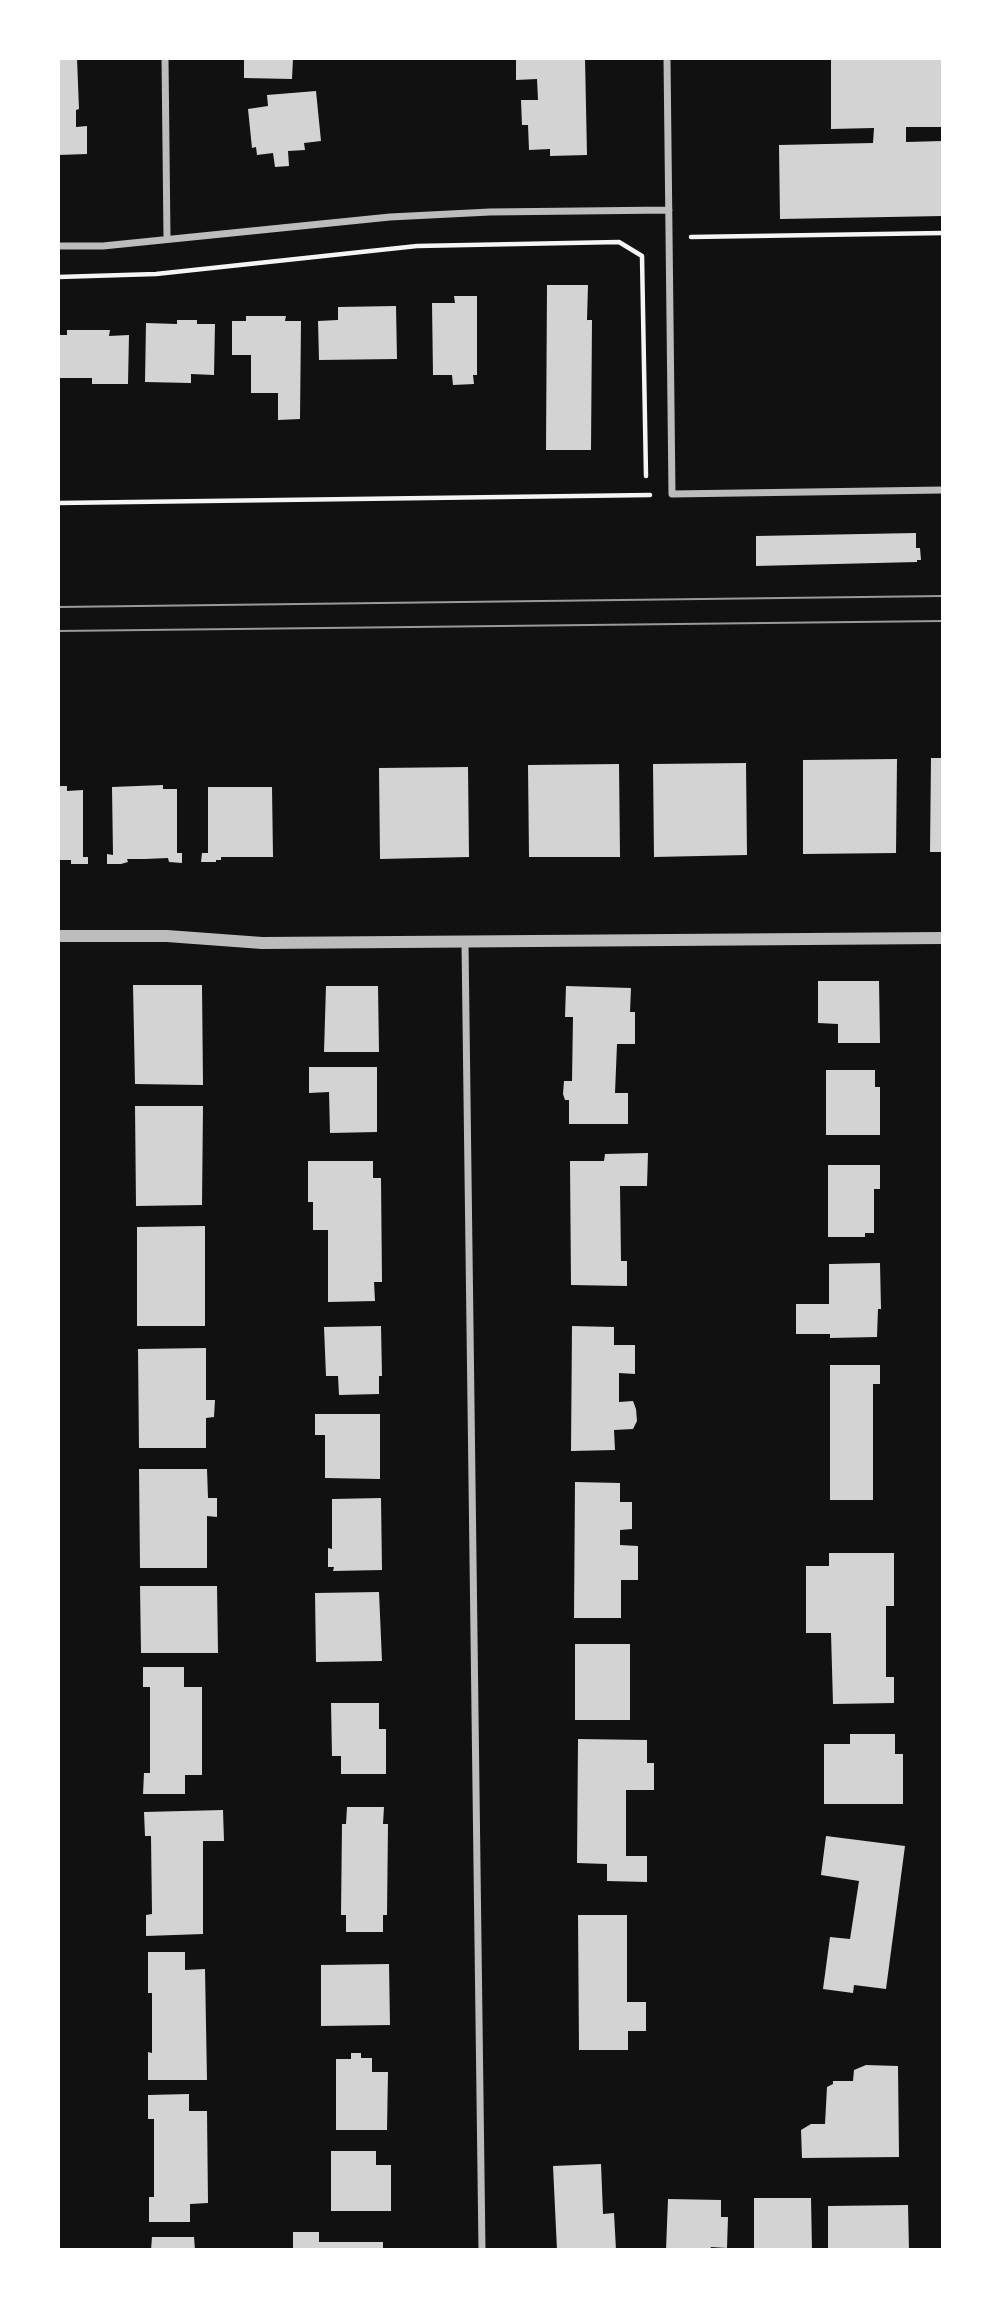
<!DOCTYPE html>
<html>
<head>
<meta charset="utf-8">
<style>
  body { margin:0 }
  #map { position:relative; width:1001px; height:2308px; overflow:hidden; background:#111; font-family:"PT Sans Narrow",sans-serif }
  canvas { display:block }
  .frame { position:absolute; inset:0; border:60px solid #fff; pointer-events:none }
</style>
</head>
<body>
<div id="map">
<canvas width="1001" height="2308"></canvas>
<div class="frame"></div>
</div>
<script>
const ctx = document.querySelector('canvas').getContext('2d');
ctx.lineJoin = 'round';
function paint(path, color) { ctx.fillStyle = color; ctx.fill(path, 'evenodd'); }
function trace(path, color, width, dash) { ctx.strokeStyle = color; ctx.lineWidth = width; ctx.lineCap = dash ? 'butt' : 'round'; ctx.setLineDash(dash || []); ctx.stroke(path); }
paint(new Path2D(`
  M58 58H77L79 109 76 110V127L87 126V154L58 155Z
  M244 58H293L292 79 244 78Z
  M516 58H585L587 155 550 156V149L529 150 528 125H522L521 100H538L537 79 516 80Z
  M831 58H943V127H906V142L943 141V216L780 219 779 145 873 143 874 128 831 129Z
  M316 91 321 141 304 143 305 150 288 151 289 166 275 167 273 153 257 155 256 147 252 148 248 109 268 106 267 95Z
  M547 285H588L587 320H592L591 450H546Z
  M454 296H477V375H473L474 384 453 385 452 375H433L432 303H455Z
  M396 306 397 359 319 360 318 321 338 320V307Z
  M246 316H286L285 321H301L300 419 278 420V393H251V355H232V321H246Z
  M177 320H197V324H215L214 375 191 374V383L145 382 146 323 177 324Z
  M67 330H110L109 336 129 335 128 384H92V378H59V335H67Z
  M916 533V548H920L921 560H917V562L756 566V536Z
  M931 758H943V852H930Z
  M897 759 896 853 803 854V760Z
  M746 763 747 855 654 857 653 764Z
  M619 764 620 857H529L528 765Z
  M468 767 469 857 380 859 379 768Z
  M163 785V789H177V853H182V863L169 862 168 858 145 859H127L128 862 121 864H107V854L113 855 112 787Z
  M58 786H67V791L83 790V857H88V864H71V860H58Z
  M208 787H272L273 857H221V860H216V862H201L202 853H208Z
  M818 981H879L880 1043H838V1024L818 1023Z
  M133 985H202L203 1085 135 1084Z
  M326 986H378L379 1052H324Z
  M566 986 631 988 630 1012H635V1044H617L615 1093H628V1124H569V1100H565L563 1094 564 1081H572L573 1017H565Z
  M309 1067H377V1132L330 1133 329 1092 309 1093Z
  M826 1070H875V1087H880V1135H826Z
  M135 1106H203L202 1205 136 1206Z
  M648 1153 647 1186H620L621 1261H627V1286L571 1285 570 1161H604L605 1154Z
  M308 1161H373V1178H381L382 1282H374L375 1301 328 1302V1230H313V1202H308Z
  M828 1165H880V1189H874V1233H865V1237H828Z
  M205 1226V1326H137V1227Z
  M880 1263 881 1309H878L877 1337 830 1338V1334H796V1304H829V1264Z
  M381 1326 382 1376H379V1394L339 1395 338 1376H326L324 1327Z
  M572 1326 614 1327V1345H635V1374L619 1373V1402L633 1401 636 1409 637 1421 633 1429 614 1430 615 1450 571 1451Z
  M206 1348V1400H215L214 1417 206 1418V1448H139L138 1349Z
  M830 1365H880V1384H873V1500H830Z
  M315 1414H380V1479L325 1478V1435H315Z
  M139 1469H207L208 1498H217V1517L207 1516V1568H140Z
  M575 1482 620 1483V1502H632V1529L620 1530V1545L638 1546V1580H621V1618H574Z
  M381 1498 382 1570 333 1571 334 1567H328V1548L332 1549V1499Z
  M829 1553H894V1606H886V1677H894V1703L833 1704 831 1633H806V1566H829Z
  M140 1586H217L218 1653H141Z
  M379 1592 382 1661 316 1662 315 1593Z
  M575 1644H630V1720H575Z
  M143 1667H184V1687H202V1775H185V1794H143L144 1773H150V1687H143Z
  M331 1703H379V1729H386V1774H341V1756H332Z
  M850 1734H895V1754H903V1804H824V1744H850Z
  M578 1739 647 1740V1763H654V1790H626V1856H647V1882L607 1881V1864L577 1863Z
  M347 1807H384L383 1824H388L387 1915H383V1932H346V1915H341L342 1824H346Z
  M223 1810 224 1841H203V1934L146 1936V1915L152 1914 151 1836H145L144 1812Z
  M826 1836 905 1846 886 1989 854 1985 853 1993 823 1989 830 1937 850 1939 859 1881 821 1875Z
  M578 1915H627V2002H646V2031H628V2050H579Z
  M148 1952H185V1970L205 1969 207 2080H148V2052L152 2053V1993H148Z
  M389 1964 390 2025 321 2026V1965Z
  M351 2053H361V2058H372V2072H388L387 2130H336V2059H351Z
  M866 2065 898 2066 899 2157 802 2158 801 2130 811 2124H825L827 2087 833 2084V2081H853L854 2070Z
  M189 2094V2111H207L208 2203 190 2204V2222H149V2197H154V2119H148V2095Z
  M331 2151H376V2165H391V2211H331Z
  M601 2164 603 2214 614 2213 616 2250H557L553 2166Z
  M754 2198H811L812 2250H754Z
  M668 2199 721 2200V2217H728L727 2248 711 2247 710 2250H666Z
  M908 2205 909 2250 828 2249V2206Z
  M293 2232H319V2242H383V2250H293Z
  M152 2237H194L195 2250H151Z`), '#d3d3d3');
trace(new Path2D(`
  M691 237 943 233
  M58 277 156 274 417 246 619 242 642 256 646 476
  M58 503 650 495`), '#f5f5f5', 4.5);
trace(new Path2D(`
  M165 58 167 238
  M667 58 672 494 943 490
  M58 246H103L390 217 490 212 669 210
  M465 943 482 2250`), '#bcbcbc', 7);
trace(new Path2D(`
  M58 936H167L262 943 943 938`), '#bcbcbc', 12);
trace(new Path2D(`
  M58 607 943 596
  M58 631 943 621`), '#9a9a9a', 2);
</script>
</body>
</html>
